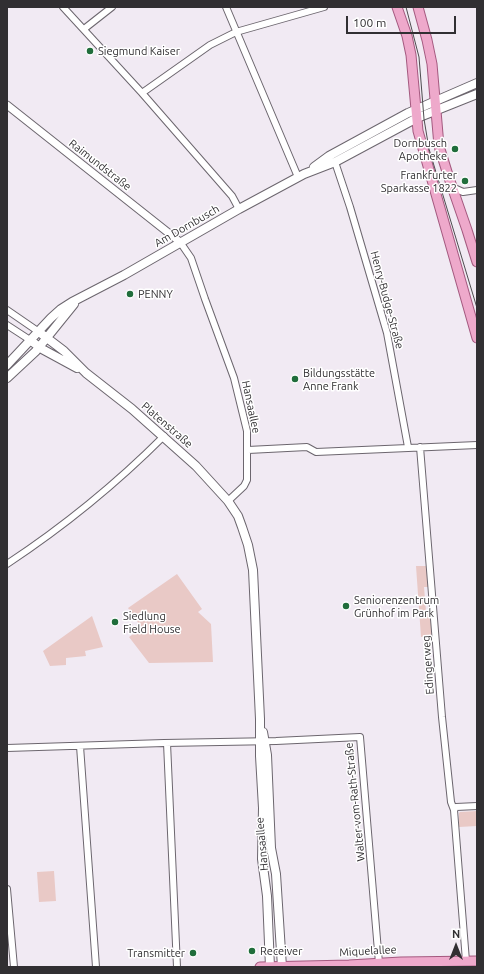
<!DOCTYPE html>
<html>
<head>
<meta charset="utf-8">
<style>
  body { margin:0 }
  #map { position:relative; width:484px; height:974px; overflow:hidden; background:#f1eaf3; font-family:Ubuntu,sans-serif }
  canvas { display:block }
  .frame { position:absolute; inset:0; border:8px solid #312f32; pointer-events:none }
  .north { position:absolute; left:436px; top:926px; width:40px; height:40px; -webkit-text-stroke:3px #fff; paint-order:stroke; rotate:0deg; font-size:11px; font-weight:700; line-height:16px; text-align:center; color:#312f32 }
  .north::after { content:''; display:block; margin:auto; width:14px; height:18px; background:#312f32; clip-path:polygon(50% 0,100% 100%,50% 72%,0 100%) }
  .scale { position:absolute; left:346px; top:16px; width:110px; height:18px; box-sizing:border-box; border:2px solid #312f32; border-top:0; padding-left:5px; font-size:12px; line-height:14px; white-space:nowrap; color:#312f32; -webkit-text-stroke:3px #fff; paint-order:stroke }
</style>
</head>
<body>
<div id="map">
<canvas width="484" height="974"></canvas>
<div class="frame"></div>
<div class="north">N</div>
<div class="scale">100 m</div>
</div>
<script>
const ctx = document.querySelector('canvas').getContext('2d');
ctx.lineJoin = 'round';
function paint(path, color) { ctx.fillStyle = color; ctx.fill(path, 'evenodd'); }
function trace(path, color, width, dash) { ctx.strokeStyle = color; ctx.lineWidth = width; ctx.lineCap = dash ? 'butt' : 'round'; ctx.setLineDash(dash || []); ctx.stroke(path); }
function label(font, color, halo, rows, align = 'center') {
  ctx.font = font + ' Ubuntu,sans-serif'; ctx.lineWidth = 3; ctx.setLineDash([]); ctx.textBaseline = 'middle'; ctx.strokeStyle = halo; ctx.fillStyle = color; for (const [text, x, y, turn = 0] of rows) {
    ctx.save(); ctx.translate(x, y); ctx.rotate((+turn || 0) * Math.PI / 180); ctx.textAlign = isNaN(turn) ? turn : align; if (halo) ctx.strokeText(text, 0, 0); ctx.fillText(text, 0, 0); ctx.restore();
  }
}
paint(new Path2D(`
  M416 566H427L429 587H424L426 611H430L432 637H421Z
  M177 574 202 609 198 612 211 624 213 662 149 663 129 637 142 628 128 608Z
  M92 616 103 647 85 651 86 656 66 658V665L50 666 43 651Z
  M477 811V826L459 827V813L460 812Z
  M54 871 56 901 39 902 37 872Z`), '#e9c9c6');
const minor = new Path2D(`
  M63 7 142 93 232 196 239 209
  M226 7 298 177
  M84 29 112 7
  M142 93 210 45 236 32 324 7
  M335 162 350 207 387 333 408 447
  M452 187 463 192 477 190
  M180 242 191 258 205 299 234 378 247 431V480L244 486 228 501
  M7 310 39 332
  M7 325 30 340
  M420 447 442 717 451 802 454 810
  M248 450 307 447 316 452 477 445
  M7 564C63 527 116 484 164 436
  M167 743 177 967
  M80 746 96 967
  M7 748 164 743 276 741 360 737 379 963
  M7 889 14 967
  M466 961 454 810 456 807 477 806`);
const tertiary = new Path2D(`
  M7 105 180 242`);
const secondary = new Path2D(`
  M314 167 329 156 408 113 477 83
  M39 332 64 351 86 373 132 409 196 466 228 501 238 516 242 527 248 545 253 570 260 719V756L263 808 262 859 267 896 270 967
  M30 340 42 349 77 368
  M7 365 51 318 61 309 72 302 124 275 239 209 304 174 335 162 417 118 477 94
  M7 378 36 351 74 304
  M263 732 267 755 271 848 276 874 282 967`);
const primary = new Path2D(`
  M397 7 407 36 411 55 418 131 477 338
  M418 7 427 40 432 64 439 146 448 175 467 230 477 262
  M260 967 349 965 401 962 477 961`);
trace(minor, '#6c666e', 8);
trace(tertiary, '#6c666e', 9);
trace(secondary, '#6c666e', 10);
trace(primary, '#a4597f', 11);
trace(minor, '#fff', 6);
trace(tertiary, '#fff', 7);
trace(secondary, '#fff', 8);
trace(primary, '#eea9cb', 9);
trace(new Path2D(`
  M406 7 419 57 424 119 429 149 477 308`), '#4e4c4f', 1);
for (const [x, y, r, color] of [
  [90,51,4,"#206d3b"],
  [455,149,4,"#206d3b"],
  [465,181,4,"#206d3b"],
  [130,294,4,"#206d3b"],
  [295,379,4,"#206d3b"],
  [346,606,4,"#206d3b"],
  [115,622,4,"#206d3b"],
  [252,951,4,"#206d3b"],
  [193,953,4,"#206d3b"]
]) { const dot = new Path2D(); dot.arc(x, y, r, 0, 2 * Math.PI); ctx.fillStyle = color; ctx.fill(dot); trace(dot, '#fff', 1.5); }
label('11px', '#312f32', '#fff', [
  ["Siegmund Kaiser",98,51],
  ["Dornbusch",447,143,"right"],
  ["Apotheke",447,156,"right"],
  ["Frankfurter",457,175,"right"],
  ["Sparkasse 1822",457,188,"right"],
  ["PENNY",138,294],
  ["Bildungsstätte",303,373],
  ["Anne Frank",303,386],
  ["Seniorenzentrum",354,600],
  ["Grünhof im Park",354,613],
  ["Siedlung",123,616],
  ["Field House",123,629],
  ["Receiver",260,951],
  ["Transmitter",185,953,"right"]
], 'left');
label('11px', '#312f32', '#fff', [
  ["Raimundstraße",100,165,38],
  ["Am Dornbusch",187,226,-30],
  ["Henry-Budge-Straße",387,300,75],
  ["Hansaallee",251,407,78],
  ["Platenstraße",167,425,41],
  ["Edingerweg",428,665,-94],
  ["Walter-vom-Rath-Straße",355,802,-96],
  ["Hansaallee",262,844,-95],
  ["Miquelallee",368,951,-3]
]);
</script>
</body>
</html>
